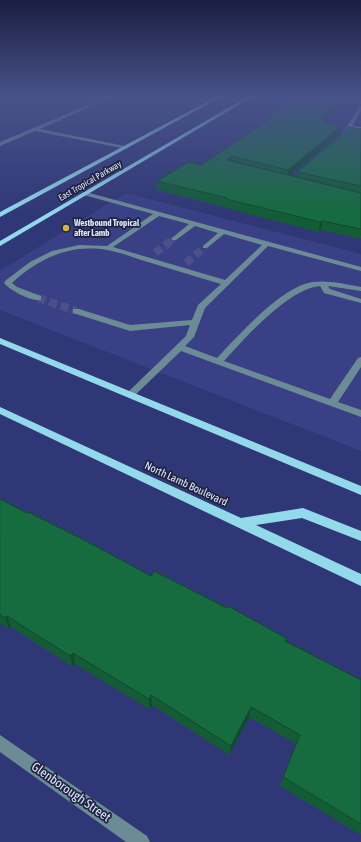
<!DOCTYPE html>
<html>
<head>
<meta charset="utf-8">
<style>
  body { margin:0 }
  canvas { display:block; background:#303776 }
</style>
</head>
<body>
<canvas width="361" height="842"></canvas>
<script>
const ctx = document.querySelector('canvas').getContext('2d');
ctx.lineJoin = 'round';
function paint(path, color) { ctx.fillStyle = color; ctx.fill(path, 'evenodd'); }
function trace(path, color, width, dash) { ctx.strokeStyle = color; ctx.lineWidth = width; ctx.lineCap = dash ? 'butt' : 'round'; ctx.setLineDash(dash || []); ctx.stroke(path); }
function label(font, color, halo, rows, align = 'center') {
  ctx.font = font + ' "Asap Condensed",sans-serif'; ctx.lineWidth = 3.5; ctx.setLineDash([]); ctx.textBaseline = 'middle'; ctx.strokeStyle = halo; ctx.fillStyle = color; for (const [text, x, y, turn = 0] of rows) {
    ctx.save(); ctx.translate(x, y); ctx.rotate((+turn || 0) * Math.PI / 180); ctx.textAlign = isNaN(turn) ? turn : align; if (halo) ctx.strokeText(text, 0, 0); ctx.fillText(text, 0, 0); ctx.restore();
  }
}
paint(new Path2D(`
  M126 193 361 254V451L0 310V271Z`), '#394085');
trace(new Path2D(`
  M171 241 174 239`), '#4a518a', 6, [6, 3]);
trace(new Path2D(`
  M155 253 172 240
  M186 263 205 247
  M38 298 76 311`), '#4a518a', 8, [8, 4]);
paint(new Path2D(`
  M107 97H112L40 129 125 146 127 149 35 131 0 146V142Z
  M308 97 361 102V104L310 98Z
  M359 107H361V111L352 126 361 127V129L350 128 344 138H340Z
  M86 192 361 267V271L268 246 205 308 194 337 185 346 217 358C239 335 281 287 312 282 328 280 345 284 361 287V291L328 286 330 289 361 299V303L324 293 320 286C288 289 246 337 224 361L330 399 358 358 361 357V367L338 402 361 410V417L181 351 133 397H127L125 395 127 393 186 336 190 325 130 331 73 313V309H79L130 325 192 320 198 305 221 284C196 277 172 269 148 262 134 258 120 252 107 250 69 244 40 258 12 283L17 287 41 296V300C30 301 11 291 4 283L5 281 30 262 52 251 79 245 107 246 153 214 84 195 83 194ZM159 216 189 224 172 238V240H176L195 226 218 233 203 246V248H207L224 234 262 245 225 280 113 247Z
  M0 735 147 836 150 842H126L0 752Z`), '#6b8c95');
paint(new Path2D(`
  M216 97H221L0 217V212Z
  M247 97H252L0 246V241Z
  M0 338 361 486V495L0 344Z
  M0 407 241 518 303 508 361 531V541L302 518 256 525 361 574V586L0 414Z`), '#92d9ea');
paint(new Path2D(`
  M291 97H348L345 99 339 98 338 108 326 119V123L341 126 340 134 290 176 297 177V172L361 129V239L321 230 319 232 225 208V207L157 190V181L201 165 268 120V118L276 113 277 109 285 103 286 100Z
  M0 499 27 513 151 576 286 638V641L361 680V835L280 786 296 744 249 717 229 755 152 705 149 709 75 664 73 667 11 627 9 629 0 623Z`), '#135c36');
paint(new Path2D(`
  M338 97H340L338 108 318 125 319 118 333 100Z
  M327 119 326 127 322 122Z
  M341 126 340 134 287 178 288 170Z
  M232 156 231 165 227 160Z
  M322 221 321 230 319 232 320 222Z
  M7 616 11 627 9 629 5 618Z
  M73 653 75 664 73 667 70 656Z
  M151 695 152 705 149 709V699Z
  M251 707 249 717 229 755 231 746Z`), '#0f4b2c');
const building = new Path2D(`
  M291 97H338L333 100 339 101 319 118 327 119 322 122 341 126 288 170 232 156 227 160 361 193V229L322 221 320 222 226 199 227 198 157 181 188 162 201 165 271 118H268L281 110 277 109 289 101 286 100Z
  M349 127 361 129V186L297 172 346 131Z
  M0 499 27 513 28 512 88 542 151 576 154 571 227 608 228 606 286 638 285 641 361 680V824L283 777 300 735 251 707 231 746 151 695 149 699 73 653 70 656 7 616 5 618 0 615Z`);
paint(building, '#166b3f');
trace(building, '#0f4b2c', 1);
const sky = ctx.createLinearGradient(0, 0, 0, 215);
sky.addColorStop(0, '#1a1e41');
sky.addColorStop(0.45, '#48538a');
sky.addColorStop(1, '#48538a00');
ctx.fillStyle = sky;
ctx.fillRect(0, 0, 361, 215);
for (const [x, y, r, color] of [
  [66,228,4,"#d4b635"]
]) { const dot = new Path2D(); dot.arc(x, y, r, 0, 2 * Math.PI); ctx.fillStyle = color; ctx.fill(dot); trace(dot, '#1e233f', 1.5); }
label('9px', '#e0e6fd', '#1e233f', [
  ["East Tropical Parkway",90,181,-30]
]);
label('bold 9px', '#e0e6fd', '#1e233f', [
  ["Westbound Tropical",74,223],
  ["after Lamb",74,233]
], 'left');
label('11px', '#e0e6fd', '#1e233f', [
  ["North Lamb Boulevard",186,484,25]
]);
label('13px', '#e0e6fd', '#1e233f', [
  ["Glenborough Street",71,792,35]
]);
</script>
</body>
</html>
